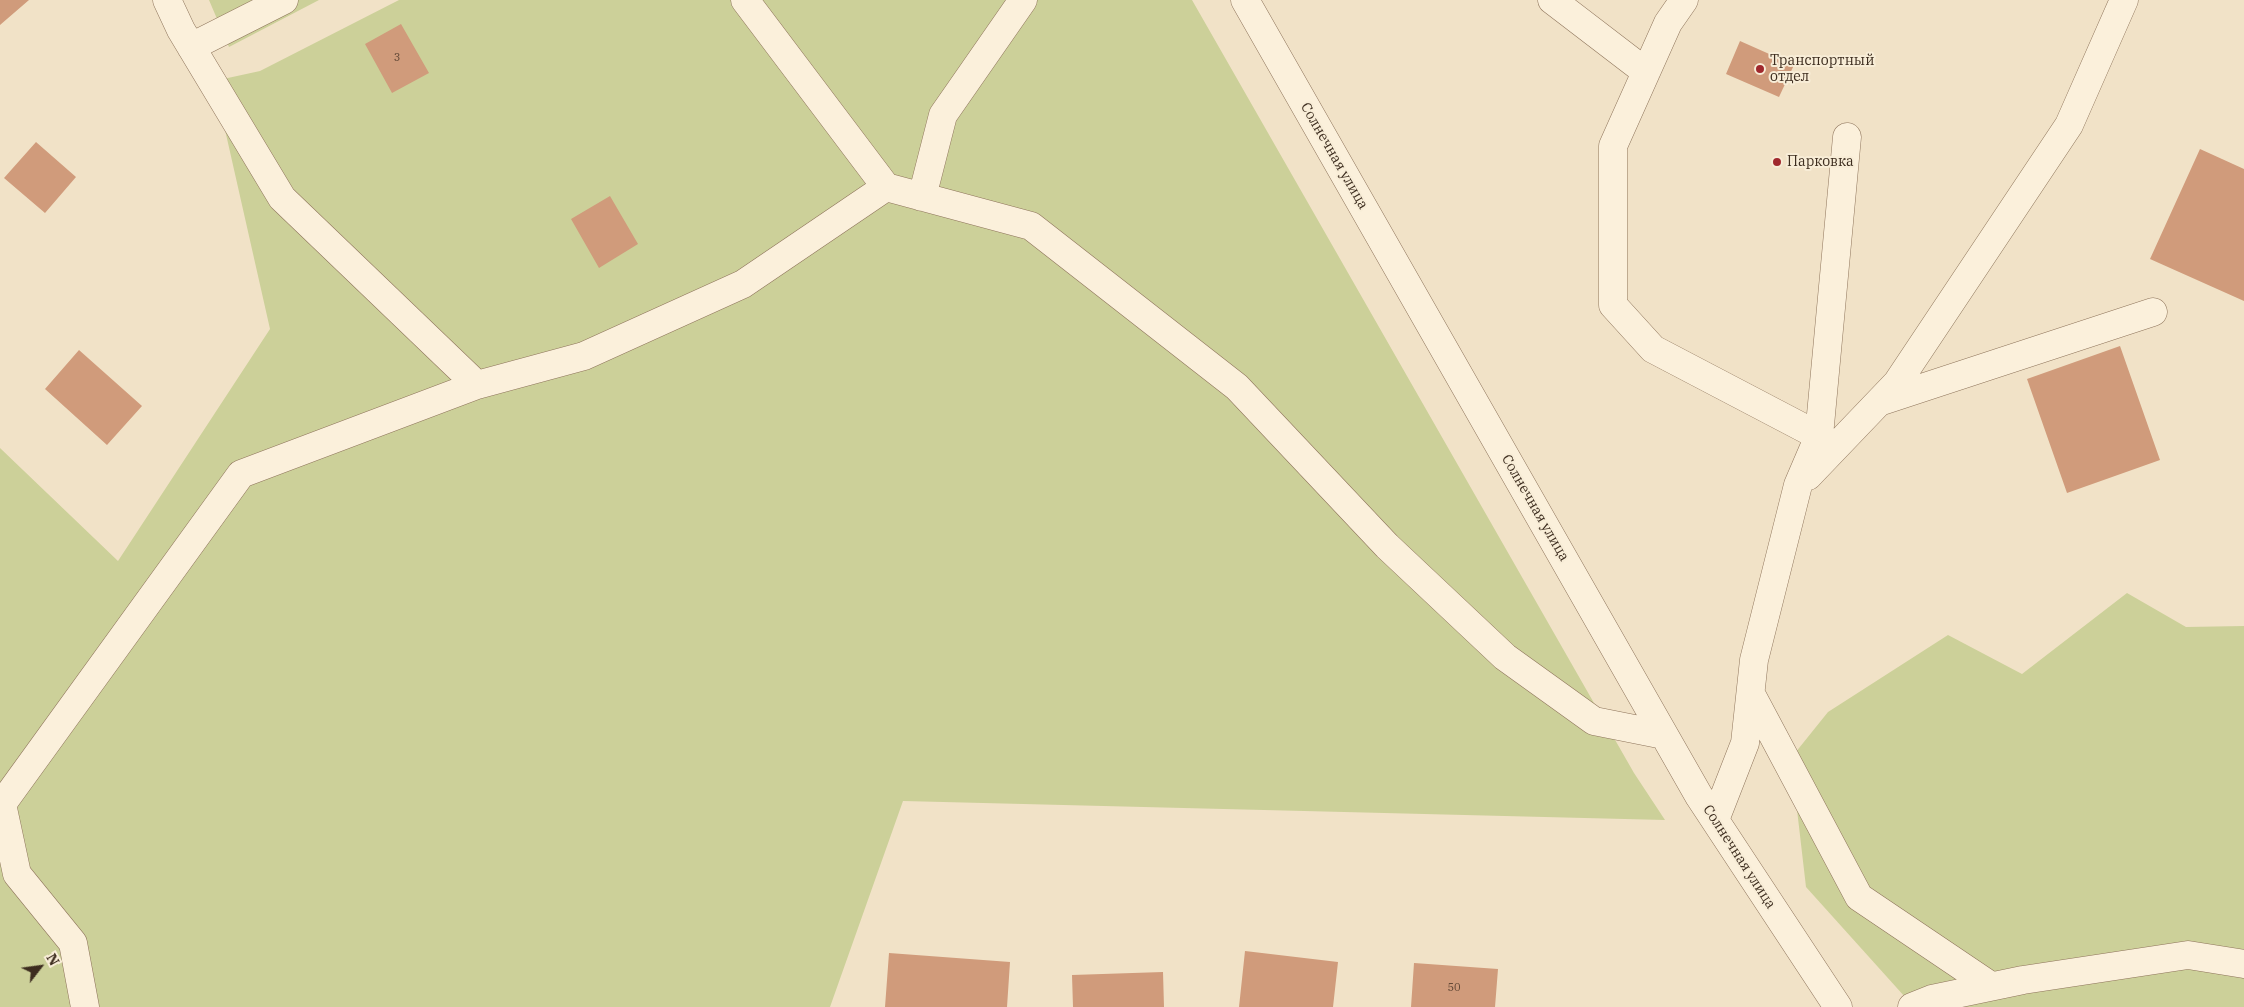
<!DOCTYPE html>
<html>
<head>
<meta charset="utf-8">
<style>
  body { margin:0 }
  #map { position:relative; width:2244px; height:1007px; overflow:hidden; background:#f1e2c7; font-family:"IBM Plex Serif",serif }
  canvas { display:block }
  .north { position:absolute; left:15px; top:942px; width:50px; height:50px; -webkit-text-stroke:4px #f8edd7; paint-order:stroke; rotate:60deg; font-size:14px; font-weight:700; line-height:20px; text-align:center; color:#3d2d1f }
  .north::after { content:''; display:block; margin:auto; width:18px; height:22px; background:#3d2d1f; clip-path:polygon(50% 0,100% 100%,50% 72%,0 100%) }
</style>
</head>
<body>
<div id="map">
<canvas width="2244" height="1007"></canvas>
<div class="north">N</div>
</div>
<script>
const ctx = document.querySelector('canvas').getContext('2d');
ctx.lineJoin = 'round';
function paint(path, color) { ctx.fillStyle = color; ctx.fill(path, 'evenodd'); }
function trace(path, color, width, dash) { ctx.strokeStyle = color; ctx.lineWidth = width; ctx.lineCap = dash ? 'butt' : 'round'; ctx.setLineDash(dash || []); ctx.stroke(path); }
function label(font, color, halo, rows, align = 'center') {
  ctx.font = font + ' "IBM Plex Serif",serif'; ctx.lineWidth = 4; ctx.setLineDash([]); ctx.textBaseline = 'middle'; ctx.strokeStyle = halo; ctx.fillStyle = color; for (const [text, x, y, turn = 0] of rows) {
    ctx.save(); ctx.translate(x, y); ctx.rotate((+turn || 0) * Math.PI / 180); ctx.textAlign = isNaN(turn) ? turn : align; if (halo) ctx.strokeText(text, 0, 0); ctx.fillText(text, 0, 0); ctx.restore();
  }
}
paint(new Path2D(`
  M209 0H319L229 47Z
  M399 0H1192L1634 773 1665 820 903 801 830 1007H0V448L118 561 270 329 214 81 260 71Z
  M2127 593 2186 627 2244 626V1007H1914L1806 887 1791 758 1828 712 1948 635 2022 674Z`), '#ccd099');
paint(new Path2D(`
  M0 0H29L0 25Z
  M401 24 429 73 392 93 365 44Z
  M1740 41 1794 65 1779 97 1726 74Z
  M36 142 76 177 45 213 4 178Z
  M2200 149 2244 169V301L2150 259Z
  M610 196 638 244 599 268 571 219Z
  M2120 346 2160 460 2067 493 2027 379Z
  M79 350 142 406 107 445 45 389Z
  M1245 951 1338 962 1333 1007H1239Z
  M889 953 1010 962 1007 1007H885Z
  M1414 963 1498 969 1495 1007H1411Z
  M1163 972 1164 1007H1073L1072 975Z`), '#d09b7b');
const minor = new Path2D(`
  M1245 0 1699 796 1838 1007
  M1552 0 1646 72
  M1684 0 1668 23 1613 146V305L1653 349 1819 436
  M191 47 284 0
  M886 187 1031 226 1237 387 1387 546 1505 657 1594 721 1664 735
  M922 197 943 115 1023 0
  M477 385 584 356 743 284 886 187 745 0
  M1882 401 2153 312
  M1808 476 1897 383 2069 125 2124 0
  M1751 694 1859 897 1991 986
  M0 803 2 804 241 474 477 385 282 198 181 30 167 0
  M2 804 17 874 73 943 85 1007
  M1715 820 1745 743 1754 660 1798 485 1819 436 1847 137
  M1912 1007 1932 999 2023 980 2188 955 2244 964`);
trace(minor, '#8e745b', 29);
trace(minor, '#fbf0db', 28);
for (const [x, y, r, color] of [
  [1760,69,5,"#a0282d"],
  [1777,162,5,"#a0282d"]
]) { const dot = new Path2D(); dot.arc(x, y, r, 0, 2 * Math.PI); ctx.fillStyle = color; ctx.fill(dot); trace(dot, '#f8edd7', 2); }
label('11px', '#624836', null, [
  ["3",397,58],
  ["50",1454,988]
]);
label('14px', '#3d2d1f', '#f8edd7', [
  ["Транспортный",1770,61],
  ["отдел",1770,77],
  ["Парковка",1787,162]
], 'left');
label('14px', '#3d2d1f', '#f8edd7', [
  ["Солнечная улица",1334,156,60],
  ["Солнечная улица",1535,508,60],
  ["Солнечная улица",1739,857,57]
]);
</script>
</body>
</html>
